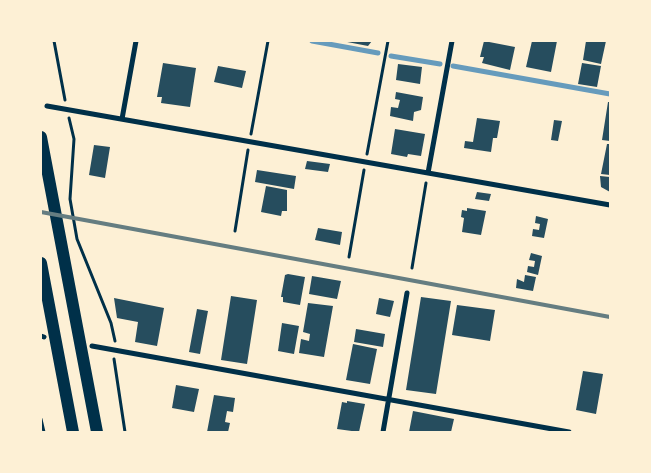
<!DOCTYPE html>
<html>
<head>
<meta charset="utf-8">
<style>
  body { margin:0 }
  #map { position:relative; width:651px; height:473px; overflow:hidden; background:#fdf0d5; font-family:"Times New Roman",serif }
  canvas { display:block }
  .frame { position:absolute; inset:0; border:42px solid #fdf0d5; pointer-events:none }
</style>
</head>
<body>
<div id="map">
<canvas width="651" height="473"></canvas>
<div class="frame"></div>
</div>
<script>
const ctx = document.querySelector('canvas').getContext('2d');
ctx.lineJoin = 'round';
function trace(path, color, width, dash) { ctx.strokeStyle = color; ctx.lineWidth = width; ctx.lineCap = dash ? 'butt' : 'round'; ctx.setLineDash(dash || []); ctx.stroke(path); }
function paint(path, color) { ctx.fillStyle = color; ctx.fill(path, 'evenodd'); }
trace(new Path2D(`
  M312 41 378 53
  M391 56 440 64
  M453 66 610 94`), '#669bbc', 5);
paint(new Path2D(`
  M342 41H372L368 46Z
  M484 41 515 47 510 70 482 63 484 57H480Z
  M532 41H557L551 72 526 67Z
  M586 41H606L601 64 583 60Z
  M163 63 196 68 190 107 161 103 162 97H157Z
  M582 63 601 66 597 87 578 84Z
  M398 64 422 67 420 84 396 80Z
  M218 66 246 71 242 88 214 82Z
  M396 92 423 97 421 110 414 112 413 121 390 116 391 107 398 108 400 100 395 99Z
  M608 102H610V141L602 140Z
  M477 118 500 121 497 138H493L491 152 464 148 465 141 473 142Z
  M554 120 562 121 558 141 551 140Z
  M395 129 425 134 421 156 408 154 407 157 391 154Z
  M607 144H610V175L601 174Z
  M94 145 110 147 105 178 89 175Z
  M307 161 330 164 328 172 305 169Z
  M257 170 296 176 294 189 255 182Z
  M600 176 610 177V192L601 187Z
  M266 186 287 190V211H282L281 216 261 212Z
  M477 192 491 194 489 201 475 199Z
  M467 208 486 211 481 235 462 232 464 218 461 217 462 210 467 211Z
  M536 216 548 219 544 238 532 236 533 229 539 230 540 224 535 223Z
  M318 228 342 232 340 245 315 240Z
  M531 253 542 256 538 275 527 272 528 266 534 267 535 261 529 260Z
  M288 274 305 277 300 305 283 302V297H281L285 275Z
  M525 275 536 277 533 291 516 288 517 279 524 282Z
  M312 276 341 281 337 299 309 294Z
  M231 296 257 300 247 364 221 360Z
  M421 297 451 301 436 394 406 390Z
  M114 298 164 308 157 346 135 342 138 322 117 318Z
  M379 298 394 301 390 317 376 314Z
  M308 303 333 306 324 357 299 353 301 339 309 341 310 334 303 332Z
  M457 305 495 310 490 341 452 335Z
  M197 309 208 311 200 354 189 352Z
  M282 323 299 326 294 354 278 351Z
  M356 329 385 334 383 347 354 342Z
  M353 344 377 349 370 384 346 380Z
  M583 371 603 374 596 414 576 410Z
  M176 385 199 389 194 412 172 408Z
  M214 395 235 398 233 412 227 411 225 422 230 423 228 432H207Z
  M347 401 365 404 359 432 337 429 342 402 347 403Z
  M413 411 454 419 451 432H409Z`), '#264d5e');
trace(new Path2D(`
  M54 41 65 100
  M69 118 74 139 70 199 77 239 111 323 115 341
  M251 134 268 41
  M367 154 388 41
  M235 231 248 150
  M349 257 364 170
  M412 268 426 183
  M114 359 125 432
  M41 419 44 432`), '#003049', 3);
trace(new Path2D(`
  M47 106 610 205
  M122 119 136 41
  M428 173 452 41
  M41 336 44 337
  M92 346 569 432
  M383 432 407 293`), '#003049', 5);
trace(new Path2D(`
  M41 137 97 432
  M41 263 73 432`), '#003049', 12);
trace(new Path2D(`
  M41 212 610 317`), '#657d81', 4);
</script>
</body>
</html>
